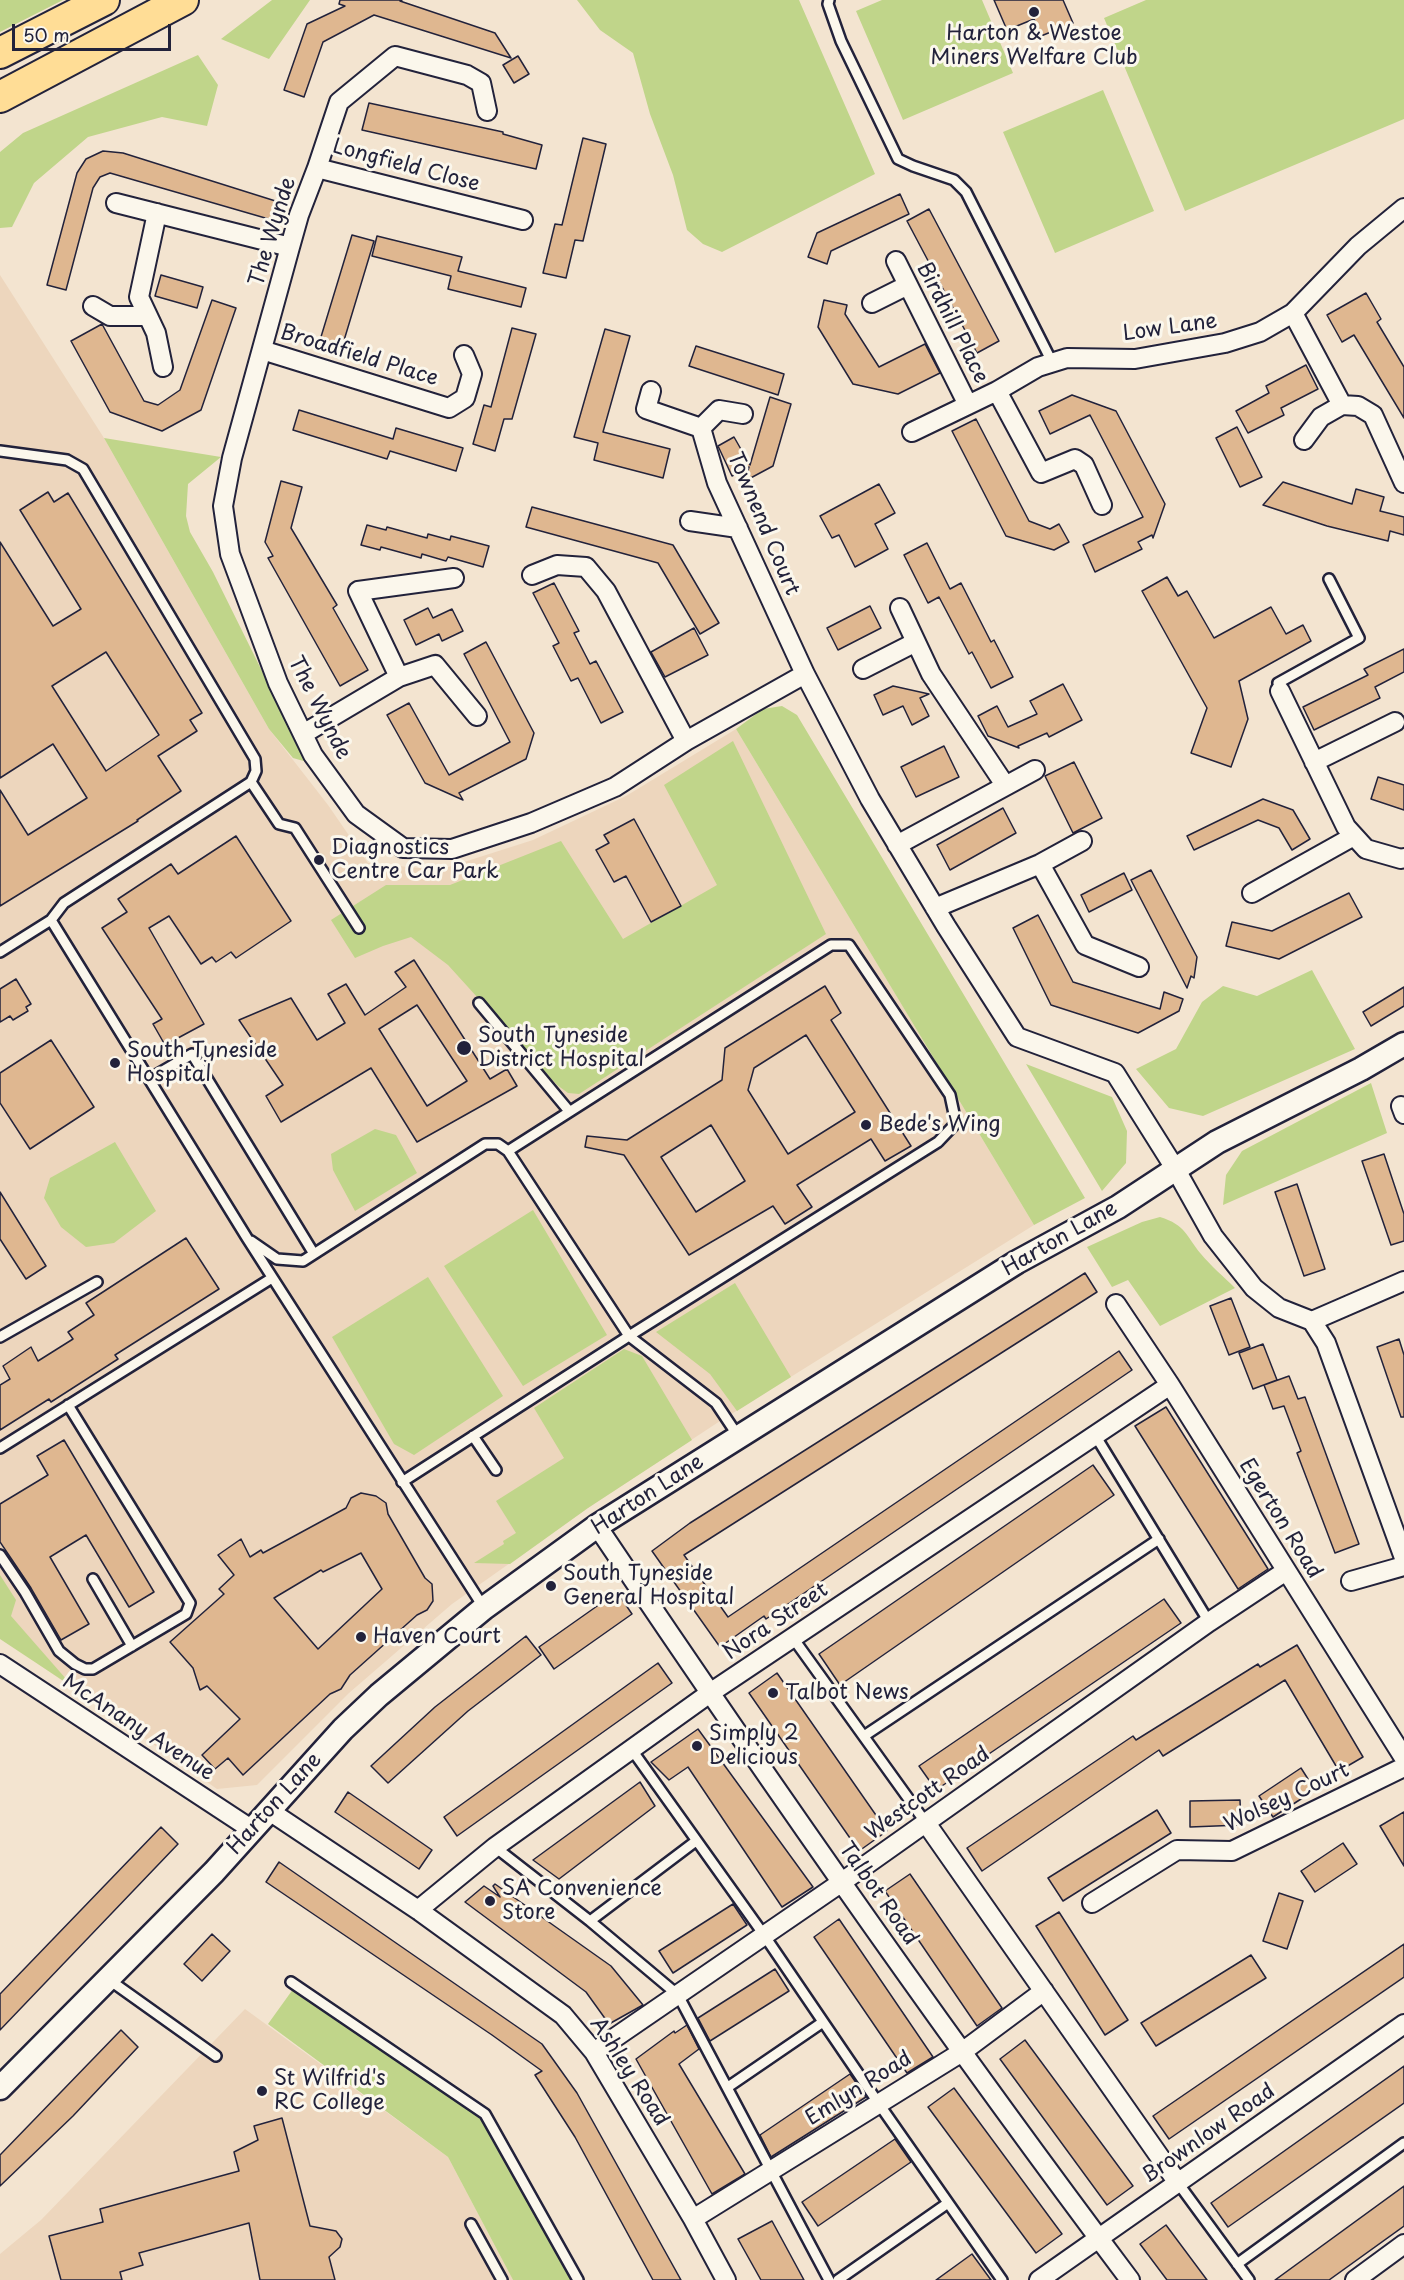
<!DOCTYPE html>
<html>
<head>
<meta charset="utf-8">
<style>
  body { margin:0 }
  #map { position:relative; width:1404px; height:2280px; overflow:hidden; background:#f3e4d0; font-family:"Playpen Sans",sans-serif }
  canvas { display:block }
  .scale { position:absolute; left:12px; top:24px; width:159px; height:27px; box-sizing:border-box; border:3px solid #22223b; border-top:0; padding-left:8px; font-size:18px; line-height:21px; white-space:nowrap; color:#22223b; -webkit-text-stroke:4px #fbf7ec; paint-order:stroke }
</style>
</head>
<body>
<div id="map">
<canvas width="1404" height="2280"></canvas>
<div class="scale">50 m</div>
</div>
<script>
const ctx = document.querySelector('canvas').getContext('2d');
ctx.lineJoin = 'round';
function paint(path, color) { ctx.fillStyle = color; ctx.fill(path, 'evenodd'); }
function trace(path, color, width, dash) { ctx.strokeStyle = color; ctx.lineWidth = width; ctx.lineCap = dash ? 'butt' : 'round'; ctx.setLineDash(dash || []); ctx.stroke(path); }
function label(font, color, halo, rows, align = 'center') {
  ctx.font = font + ' "Playpen Sans",sans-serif'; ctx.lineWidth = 6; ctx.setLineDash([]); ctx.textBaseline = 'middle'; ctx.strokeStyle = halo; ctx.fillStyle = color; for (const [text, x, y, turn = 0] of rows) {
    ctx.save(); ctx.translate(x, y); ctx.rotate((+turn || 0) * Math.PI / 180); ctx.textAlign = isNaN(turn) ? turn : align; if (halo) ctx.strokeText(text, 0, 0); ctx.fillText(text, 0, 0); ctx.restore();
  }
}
paint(new Path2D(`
  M0 275 104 438 269 729 328 805 368 863 439 870 533 840 626 796 736 729 1034 1225 717 1423 588 1508 452 1604 349 1693 257 1785 217 1789 0 1637Z
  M245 2009 448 2157 513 2280H0V2254L41 2220Z`), '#edd6bd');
paint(new Path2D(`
  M0 0H63L0 32Z
  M272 0H310L269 59 221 39Z
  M577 0H799L875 174 722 252 703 244 687 230 673 175 650 114 633 53 600 30Z
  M882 0H982L1013 73 903 120 856 11Z
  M1146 0H1404V119L1185 211 1104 18Z
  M198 55 218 85 207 126 162 117 88 137 34 183 12 227 0 228V152L23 133Z
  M1103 90 1154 211 1055 253 1003 132Z
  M104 438 221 457 188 484 186 516 190 532 213 572 307 762 293 758 269 729Z
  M782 706 797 715 1085 1198 1034 1225 736 729 763 709Z
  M733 741 826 934 579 1094 568 1093 557 1085 448 965 411 937 383 946 355 958 331 920 386 885H450L561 841 623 939 717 885 664 785Z
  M1312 970 1355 1049 1203 1116 1169 1108 1136 1069 1176 1049 1202 1002 1223 986 1257 996Z
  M1026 1064 1112 1097 1127 1131 1126 1163 1102 1191Z
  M1371 1083 1387 1133 1223 1205 1226 1175 1242 1151Z
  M375 1129 396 1135 417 1173 355 1211 333 1170 331 1154Z
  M115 1142 156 1211 114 1243 86 1247 61 1227 44 1198 50 1178Z
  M533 1210 607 1335 523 1386 444 1266Z
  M1160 1217C1186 1225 1186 1236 1201 1254 1211 1266 1224 1277 1235 1288L1160 1326 1128 1280 1112 1287 1087 1247 1142 1222Z
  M428 1277 503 1396 414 1455 394 1444 332 1337Z
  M735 1283 791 1377 737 1411 710 1374 656 1332Z
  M624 1349 642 1356 692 1440 588 1508 510 1564 474 1563 504 1544 503 1541 516 1533 496 1501 564 1458 534 1408Z
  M0 1575 16 1600 11 1616 74 1688 0 1639Z
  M296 1985 485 2114 578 2280H513L448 2157 268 2024Z`), '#c0d58a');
const building = new Path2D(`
  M340 0H402L400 1 495 33 511 58 374 15 323 42 304 97 284 90 307 24 345 6 339 4Z
  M994 0H1063L1073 23 1041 36 1034 19 1007 30Z
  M518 56 529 74 514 83 503 65Z
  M369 103 503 132V134L542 145 536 169 362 130Z
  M583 138 606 144 583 241 575 240 566 278 543 273 555 224 562 225Z
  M103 151 123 153 285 204 279 222 110 173 100 177 93 188 66 290 47 285 77 173 86 159Z
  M900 194 909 214 831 251 827 264 808 257 817 233Z
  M929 209 999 341 977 353 907 221Z
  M352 235 374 241 339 357 317 350Z
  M377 236 462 257 458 271 526 288 521 307 448 289 451 276 372 256Z
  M161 275 203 287 197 308 155 296Z
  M1366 293 1381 319 1377 322 1404 367V418L1354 335 1342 342 1327 315Z
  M212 300 236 308 201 410 162 431 110 412 71 341 102 324 144 401 158 405 180 390Z
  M824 300 847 305 845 314 879 367 925 344 940 373 898 394 853 384 818 327Z
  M512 328 536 334 512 419H504L495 451 473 444 484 405 491 407Z
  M605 329 630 336 603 432 670 449 663 478 594 460 598 443 574 437Z
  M696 346 784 374 778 395 689 366Z
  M1306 365 1318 389 1281 408 1284 415 1248 433 1236 411 1269 393 1266 386Z
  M1072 395 1116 411 1165 504 1153 538 1152 535 1138 542 1142 549 1095 572 1083 545 1143 517 1090 415 1050 434 1039 411Z
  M770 397 791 404 773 466 745 481 749 467 732 476 718 446 734 437 750 465Z
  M299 410 393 439 396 428 463 448 456 471 390 451 387 459 293 430Z
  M976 419 1029 521 1050 529 1059 524 1069 542 1054 550 1006 536 952 431Z
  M1237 427 1262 477 1240 487 1216 438Z
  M281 481 302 487 291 528 337 605 333 608 368 670 340 686 268 558 273 556 265 542Z
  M1283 482 1352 504 1356 489 1384 497 1380 511 1404 517V535L1390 531 1388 541 1327 526 1263 505Z
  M879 484 895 513 875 524 888 549 855 567 839 535 832 538 820 516Z
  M48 492 54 502 68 493 202 713 190 720 197 731 158 756 181 791 137 820 138 821 0 906V790L28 835 87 798 53 744 0 778V542L53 626 81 609 20 510ZM106 652 159 735 106 771 52 686Z
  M532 507 673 545 719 623 700 634 658 563 526 527Z
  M367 525 386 530 387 527 427 538 428 534 450 540 451 536 489 546 483 567 448 557 446 561 422 554 421 558 381 547 380 550 361 545Z
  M927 543 950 589 961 583 991 642 994 640 1013 677 991 688 972 652 969 654 939 597 928 603 904 555Z
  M1167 577 1178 596 1187 591 1214 638 1271 607 1286 634 1303 625 1311 641 1239 681 1248 719 1231 767 1191 753 1207 708 1142 591Z
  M554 583 579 631 574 633 590 664 596 661 623 712 601 723 578 678 571 681 553 646 559 643 533 593Z
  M870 606 881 628 838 650 827 628Z
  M428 608 433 618 452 609 463 631 442 641 439 634 416 645 404 620Z
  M694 628 708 655 665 677 651 652Z
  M486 642 534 733 526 759 459 793 463 800 425 783 387 715 409 703 449 775 510 742 464 654Z
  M1404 649V672L1375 687 1380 698 1314 730 1303 707 1368 675 1364 669Z
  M1063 684 1082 720 1049 737 1047 733 1018 746 1019 748 988 736 978 716 997 706 1008 727 1037 714 1030 701Z
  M893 686 929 694 920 698 929 716 912 725 903 706 883 715 874 695Z
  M944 746 959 777 916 797 901 767Z
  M1074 762 1102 818 1073 833 1045 776Z
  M1378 777 1404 785V810L1371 799Z
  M1263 799 1293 810 1310 839 1292 850 1279 828 1258 820 1194 850 1187 836Z
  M1003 808 1016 833 950 870 937 845Z
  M634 819 681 906 651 922 626 876 614 882 596 850 609 843 604 835Z
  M236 836 291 921 236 958 231 952 216 962 212 957 201 964 169 916 149 928 204 1024 165 1045 153 1024 162 1019 102 928 127 912 118 899 171 864 178 874Z
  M1151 870 1197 957 1194 978 1191 976 1187 988 1131 880Z
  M1124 873 1132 890 1089 912 1081 895Z
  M1349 893 1362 917 1279 959 1226 946 1232 922 1272 931Z
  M1038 915 1073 982 1160 1009 1164 992 1183 999 1179 1011 1138 1033 1051 1005 1013 928Z
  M414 960 490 1079 507 1069 517 1086 417 1142 371 1068 281 1122 266 1096 283 1085 239 1020 291 998 317 1040 345 1023 328 994 346 984 365 1015 406 987 395 972ZM417 1005 467 1081 427 1106 379 1029Z
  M16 979 31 1004 26 1007 28 1011 13 1020 10 1016 0 1022V989Z
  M825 986 841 1013 831 1020 911 1146 885 1161 871 1139 797 1185 812 1207 785 1224 773 1206 689 1255 624 1155 585 1147 587 1136 627 1140 722 1080 725 1048ZM806 1035 855 1112 788 1154 748 1090 754 1068ZM711 1125 745 1181 696 1212 661 1157Z
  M1404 987V1006L1371 1026 1363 1012Z
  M51 1040 94 1107 30 1149 0 1103V1073Z
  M1384 1154 1404 1214V1241L1391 1245 1362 1161Z
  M1297 1184 1325 1269 1304 1276 1275 1192Z
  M0 1192 46 1266 26 1279 0 1239Z
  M186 1238 219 1289 115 1355 118 1359 51 1402 49 1399 0 1430V1385L10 1379 3 1366 31 1347 38 1361 73 1339 68 1332 94 1315 86 1303Z
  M1085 1273 1097 1292 684 1555 728 1617 1119 1351 1132 1370 766 1619 764 1616 720 1647 652 1551 690 1523Z
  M1231 1298 1250 1347 1229 1355 1210 1306Z
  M1399 1339 1404 1355V1417H1401L1377 1347Z
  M1263 1344 1277 1380 1253 1389 1239 1353Z
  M1289 1376 1298 1399 1305 1397 1359 1544 1335 1553 1297 1453 1301 1451 1284 1406 1273 1409 1264 1385Z
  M1166 1407 1268 1569 1238 1589 1135 1426Z
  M64 1440 154 1592 129 1607 86 1535 50 1557 89 1624 61 1640 31 1588 0 1542V1504L48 1475 37 1456Z
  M1093 1465 1114 1495 840 1685 819 1654Z
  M361 1493 376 1496 386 1503 388 1514 425 1578 432 1584 433 1601 427 1610 417 1615 350 1675 341 1689 330 1694 243 1775 228 1758 215 1769 202 1755 240 1719 207 1686 200 1690 193 1668 170 1642 224 1594 219 1589 234 1575 218 1555 241 1539 250 1557 261 1550 263 1553 346 1508 351 1498ZM361 1553 382 1589 318 1649 274 1598 321 1570 323 1572Z
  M617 1592 632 1614 554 1669 539 1647Z
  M1164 1599 1181 1623 936 1790 919 1766Z
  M526 1636 541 1655 468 1711 388 1783 371 1766 435 1707Z
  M1297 1645 1363 1757 1339 1771 1285 1680 1163 1756 1159 1750 982 1871 967 1848 1133 1736 1136 1740 1258 1664 1260 1667Z
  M658 1663 672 1683 457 1836 444 1817Z
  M777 1673 887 1831 859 1851 749 1693Z
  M698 1729 813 1887 782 1907 688 1767 669 1780 651 1762Z
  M1301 1768 1315 1790 1273 1817 1259 1796Z
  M640 1782 655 1806 559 1879 533 1860Z
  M348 1792 432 1850 419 1869 335 1812Z
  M1240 1800 1241 1825 1190 1827V1801Z
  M1157 1810 1171 1833 1063 1901 1048 1878Z
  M1404 1812V1866L1380 1826Z
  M161 1827 178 1844 0 2030V1994Z
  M1343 1843 1357 1864 1315 1892 1301 1871Z
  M279 1862 542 2044 577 2093 681 2280H653L575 2137 535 2075 542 2071 492 2035 266 1882Z
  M910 1874 1002 2008 977 2026 885 1891Z
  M495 1884 611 1966 643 2005 609 2024 586 1992 465 1902 484 1886 500 1897 493 1886Z
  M1279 1893 1303 1901 1287 1949 1263 1941Z
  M733 1904 747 1925 673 1973 659 1951Z
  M1059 1912 1128 2020 1105 2035 1036 1926Z
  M839 1919 933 2057 907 2073 814 1937Z
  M212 1934 230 1951 202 1981 184 1964Z
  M1404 1944V1977L1169 2139 1153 2116Z
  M1251 1955 1266 1978 1156 2046 1141 2023Z
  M775 1969 789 1991 710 2041 698 2018Z
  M687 2025 699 2049 679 2064 745 2174 712 2194 636 2059 674 2031 675 2033Z
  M121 2030 138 2047 73 2116 0 2186V2155Z
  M1025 2040 1133 2186 1107 2205 1000 2059Z
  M1404 2066V2103L1228 2227 1211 2203Z
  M850 2074 866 2097 771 2157 760 2135Z
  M954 2088 1062 2234 1036 2253 928 2107Z
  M282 2118 310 2226 336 2231 342 2239 340 2247 329 2257 335 2280H260L249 2223 139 2253 143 2265 120 2272 122 2280H61L49 2236 103 2222 100 2209 239 2171 234 2152 258 2140 254 2126Z
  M895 2139 911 2162 818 2226 802 2202Z
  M1404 2186V2226L1329 2280H1275Z
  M772 2221 804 2280H761L738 2239Z
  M1166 2225 1207 2280H1167L1140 2244Z
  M972 2254 991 2280H936Z`);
paint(building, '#dfb790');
trace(building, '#22223b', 1.5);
const service = new Path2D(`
  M829 0 828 4 841 41 898 159 913 166 954 180 966 192 1052 362
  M0 451 67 460 83 469 255 759 256 771 251 782 64 903 51 920 0 952
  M1280 691 1278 683 1359 638 1329 579
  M251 782 279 824 295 828 359 928
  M51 920 247 1238 484 1608
  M479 1003 569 1111
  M149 1079 192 1054 314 1254
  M251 1241 277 1259 303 1261 485 1144H498L508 1151 629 1336 716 1403 738 1436
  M0 1337 97 1282
  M1095 1435 1209 1622
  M473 1436 496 1470
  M0 1448 272 1278
  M402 1482 629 1336 938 1142 956 1123 950 1095 849 945H831L508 1151
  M0 1555 25 1592 59 1651 75 1664 85 1669H93L186 1614 190 1603 68 1405
  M93 1579 132 1646
  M793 1638 926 1823
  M864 1736 1159 1539
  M632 1750 764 1935 879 2104 1002 2280
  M495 1847 590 1921 678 1995 829 2280
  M590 1921 696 1841
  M108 1979 216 2056
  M291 1982 485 2114 578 2280
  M728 2087 823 2022
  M1178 2183 1249 2280
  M471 2224 502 2280
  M1237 2264 1404 2143
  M838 2280 948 2203`);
const minor = new Path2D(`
  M487 111 481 83 467 75 395 56 339 102 317 168 523 220
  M317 168 299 215 290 247 232 458 223 506 230 554 278 683 313 755 356 814 403 848 452 849 531 823 615 787 686 741 805 674
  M116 203 290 247
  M157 213 139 297 156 333 163 367
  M896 261 968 405
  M872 303 908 285
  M93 306 110 316H148
  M1293 313 1342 405
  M262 350 449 408 465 398 472 374 464 355
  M651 391 646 409 701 428 717 483 805 674 870 799 946 926 1017 1037 1115 1073 1176 1170 1213 1236 1254 1288 1279 1308 1312 1321 1326 1343 1404 1558
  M997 391 1041 473 1075 459 1084 465 1102 505
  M701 428 719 410 743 414
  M912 432 997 391 1038 367 1067 358 1135 359 1225 343 1260 332 1293 313 1358 246 1404 208
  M1304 440 1321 417 1342 405 1358 406 1373 415 1404 483
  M690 521 738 528
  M532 575 557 565 586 567 606 591 686 741
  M900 608 931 674 1005 785
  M863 669 916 642
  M399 677 358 591 454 578
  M1280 691 1346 827 1366 849 1401 859 1404 858
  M303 734 399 677 435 665 477 716
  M1314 762 1395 722
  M897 845 1035 770
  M1040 864 1085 945 1139 967
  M1252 893 1354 836
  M935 908 1040 864 1082 841
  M1401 1106 1404 1114
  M1116 1304 1170 1385 1404 1758
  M1312 1321 1404 1281
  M597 1526C769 1782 945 2034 1130 2280
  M1351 1581 1404 1566
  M0 1664 251 1829
  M268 1810 418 1910 563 2015 594 2052 693 2219 726 2280
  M926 1823 1178 2183
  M1092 1903 1177 1850 1232 1851 1404 1767
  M418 1910 495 1847 710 1693 1170 1385
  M594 2052 842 1882 1209 1622 1286 1571
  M693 2219 962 2052 1044 1991
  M1039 2280 1404 2024
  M1355 2280 1404 2244`);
const tertiary = new Path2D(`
  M0 2088 214 1872 343 1729 379 1695 484 1608 597 1526 1017 1262 1118 1207 1217 1142 1361 1069 1404 1044`);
const trunk = new Path2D(`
  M0 53 104 0
  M0 97 183 0`);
trace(service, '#22223b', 14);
trace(minor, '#22223b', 22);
trace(tertiary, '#22223b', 27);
trace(trunk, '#22223b', 34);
trace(service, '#fbf7ec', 9);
trace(minor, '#fbf7ec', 18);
trace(tertiary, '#fbf7ec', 22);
trace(trunk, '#ffdd96', 30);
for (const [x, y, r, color] of [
  [1034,12,6,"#22223b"],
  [319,860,6,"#22223b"],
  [464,1048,8,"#22223b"],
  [115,1063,6,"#22223b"],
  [866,1125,6,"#22223b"],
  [551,1586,6,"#22223b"],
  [361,1637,6,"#22223b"],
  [773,1693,6,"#22223b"],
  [697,1746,6,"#22223b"],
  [490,1901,6,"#22223b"],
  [262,2091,6,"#22223b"]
]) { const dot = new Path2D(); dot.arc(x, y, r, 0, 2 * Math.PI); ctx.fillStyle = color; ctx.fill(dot); trace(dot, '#fbf7ec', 2); }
label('21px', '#22223b', '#fbf7ec', [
  ["Harton & Westoe",1034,34,"center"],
  ["Miners Welfare Club",1034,58,"center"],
  ["Diagnostics",331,848],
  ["Centre Car Park",331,872],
  ["South Tyneside",478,1036],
  ["District Hospital",478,1060],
  ["South Tyneside",127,1051],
  ["Hospital",127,1075],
  ["Bede's Wing",878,1125],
  ["South Tyneside",563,1574],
  ["General Hospital",563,1598],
  ["Haven Court",373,1637],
  ["Talbot News",785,1693],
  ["Simply 2",709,1734],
  ["Delicious",709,1758],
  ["SA Convenience",502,1889],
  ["Store",502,1913],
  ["St Wilfrid's",274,2079],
  ["RC College",274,2103]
], 'left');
label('21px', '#22223b', '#fbf7ec', [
  ["Longfield Close",406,166,15],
  ["The Wynde",273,232,-73],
  ["Birdhill Place",952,323,63],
  ["Low Lane",1170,328,-8],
  ["Broadfield Place",359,356,17],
  ["Townend Court",763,524,67],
  ["The Wynde",319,708,63],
  ["Harton Lane",1060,1239,-30],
  ["Harton Lane",648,1495,-33],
  ["Egerton Road",1280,1519,58],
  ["Nora Street",776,1622,-34],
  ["McAnany Avenue",138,1728,33],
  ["Westcott Road",928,1794,-35],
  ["Wolsey Court",1287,1798,-25],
  ["Harton Lane",275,1804,-48],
  ["Talbot Road",878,1894,55],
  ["Ashley Road",629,2072,57],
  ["Emlyn Road",859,2089,-32],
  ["Brownlow Road",1209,2134,-35]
]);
</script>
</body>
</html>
